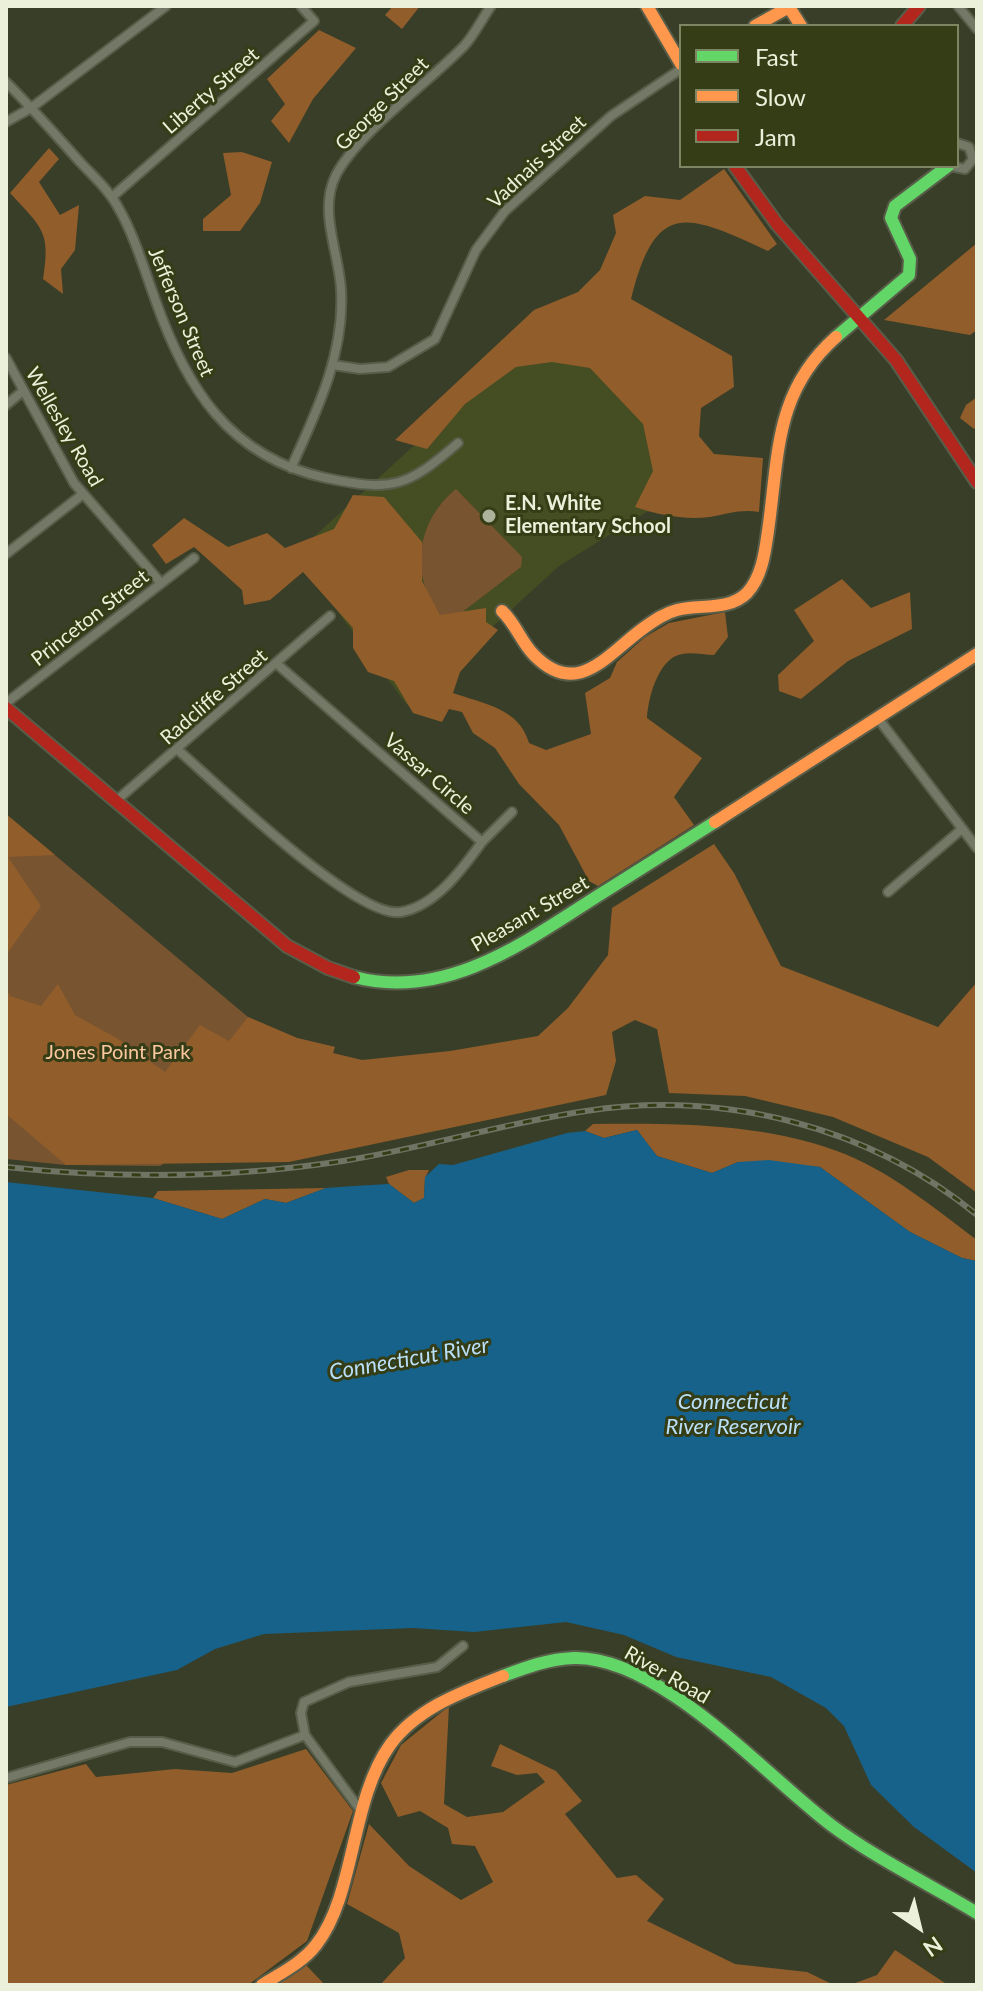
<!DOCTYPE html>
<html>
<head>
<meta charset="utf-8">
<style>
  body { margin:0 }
  #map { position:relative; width:983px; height:1991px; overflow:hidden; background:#393e28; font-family:Lato,sans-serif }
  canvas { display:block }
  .frame { position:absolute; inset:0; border:8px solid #eaf0d9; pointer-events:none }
  .legend { position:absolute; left:679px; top:24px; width:280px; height:144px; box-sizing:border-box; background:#343d15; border:2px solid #7d8563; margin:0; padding:10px 14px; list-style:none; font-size:24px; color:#eaf0d9 }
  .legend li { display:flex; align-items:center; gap:16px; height:40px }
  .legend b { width:40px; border:2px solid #7d8563 }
  .north { position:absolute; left:879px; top:1887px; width:80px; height:80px; -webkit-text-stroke:6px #343d15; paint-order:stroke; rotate:145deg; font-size:22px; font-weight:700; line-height:32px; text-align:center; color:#eaf0d9 }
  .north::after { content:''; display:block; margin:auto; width:28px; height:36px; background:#eaf0d9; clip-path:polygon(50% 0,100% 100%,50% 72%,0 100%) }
</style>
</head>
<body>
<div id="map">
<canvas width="983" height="1991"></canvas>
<div class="frame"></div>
<ul class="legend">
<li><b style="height:10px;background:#63d668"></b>Fast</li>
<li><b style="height:10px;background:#ff974d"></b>Slow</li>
<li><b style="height:10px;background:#b3261e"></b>Jam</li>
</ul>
<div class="north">N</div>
</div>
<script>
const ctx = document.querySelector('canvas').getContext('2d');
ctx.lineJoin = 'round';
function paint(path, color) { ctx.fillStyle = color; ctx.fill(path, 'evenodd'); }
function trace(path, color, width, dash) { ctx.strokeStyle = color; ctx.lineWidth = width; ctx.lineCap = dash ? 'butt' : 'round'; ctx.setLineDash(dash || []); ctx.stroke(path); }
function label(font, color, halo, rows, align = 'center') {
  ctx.font = font + ' Lato,sans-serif'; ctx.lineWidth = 6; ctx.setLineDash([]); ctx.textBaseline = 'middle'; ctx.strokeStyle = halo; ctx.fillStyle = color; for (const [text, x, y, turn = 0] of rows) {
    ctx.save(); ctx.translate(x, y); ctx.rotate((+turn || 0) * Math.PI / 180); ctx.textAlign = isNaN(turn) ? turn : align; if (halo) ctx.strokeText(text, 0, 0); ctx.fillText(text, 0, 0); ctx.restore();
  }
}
paint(new Path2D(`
  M565 308 703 477 559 566 407 705 295 554Z`), '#454e22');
paint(new Path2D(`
  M456 489 522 557 521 567 461 613 441 616C409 576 416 521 456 489Z
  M6 814 248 1017 297 1038 335 1047 160 1166 66 1165 6 1159Z`), '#795430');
paint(new Path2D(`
  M393 6H420L402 29 385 15Z
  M319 30 356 48 313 99 289 143 271 121 285 104 267 79Z
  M49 148 59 159 39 182 60 215 79 205 75 250 61 269 63 294 43 279C51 231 42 228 10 193Z
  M242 152 272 162 260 203 240 231H203V219L231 195 223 153Z
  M724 169 777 244 768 251C686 213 656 199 631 299L732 356 734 387 701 408 699 436 714 454 763 458 759 512C740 509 728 514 710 517 683 520 659 515 635 507L653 471 643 424 590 368 552 362 516 367 465 404 427 449 395 440 534 310 578 292 600 270 616 233 613 215 645 196 680 200Z
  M977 243V330L970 335 884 320Z
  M977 397V427L974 429 960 418 966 405Z
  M353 495 384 497 422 542V581L440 615 486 608V622L498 630 460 672 453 693C484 704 519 708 529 743L546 750 591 734 585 693 610 678 617 662 645 637 669 623 725 612 728 637 714 655C704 655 692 652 682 654 658 658 648 699 647 718L702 758 674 797 694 825 598 886 589 881 559 825 519 784 495 748 473 733 462 712 449 709 442 722 413 713 394 681 368 672 353 648V628L303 572 270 600 244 605 242 590 194 547 166 564 152 545 184 518 228 547 267 533 285 548 334 529Z
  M842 579 871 608 910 592 912 629 848 661 801 699 779 691 778 675 814 641 794 610Z
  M6 814 55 855 8 857 41 906 6 955Z
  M714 844 734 873 781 966 938 1027 977 982V1193L928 1157 833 1117 745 1096 669 1093 657 1029 635 1020 612 1032 616 1061 606 1095 289 1162 66 1165 6 1114V988L10 996 41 1006 58 984 75 1015 120 1040 165 1072 200 1025 229 1041 248 1017 297 1038 335 1047 333 1053 362 1060 450 1051 538 1036 568 1008 608 955 612 908Z
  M593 1124C674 1123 761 1123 837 1151 889 1170 934 1208 977 1240V1261L962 1258 910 1232 820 1167 738 1162 712 1173 657 1156 637 1130 604 1138 585 1131Z
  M409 1170H429L425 1178 424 1198 414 1203 389 1184 386 1177Z
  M326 1188 286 1203 265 1199 222 1219 153 1198 158 1191Z
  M449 1706 444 1804 467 1817 503 1812 545 1782 537 1773 517 1775 491 1766 500 1744 556 1771 582 1801 565 1814 617 1878 636 1875 664 1899 647 1921 735 1964 807 1972 834 1985H380L405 1958 399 1933 347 1904 369 1824 409 1866 461 1900 493 1882 475 1846 452 1844 448 1828 420 1811 398 1817 381 1783 401 1745Z
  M306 1749 353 1811 307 1941 248 1985H6V1785L86 1764 96 1777 175 1769 232 1773Z
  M895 1950 948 1985H850L877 1975Z
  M306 1965 325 1985H276Z`), '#905d2b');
paint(new Path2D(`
  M637 1130 657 1156 712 1173 738 1162 769 1160 820 1167 910 1232 962 1258 977 1261V1873L914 1827 871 1785 844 1726 826 1708 771 1677 676 1657 624 1635 566 1622 474 1632 413 1628 264 1634 215 1649 177 1670 6 1707V1182L153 1198 222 1219 265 1199 286 1203 326 1188 353 1186 389 1184 414 1203 424 1198 425 1177 439 1164 453 1165 567 1133 585 1131 604 1138Z`), '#17628a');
const street = new Path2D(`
  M958 6 977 29
  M6 82C32 108 56 135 80 162 94 177 110 191 119 209 135 237 144 269 155 299 186 388 229 457 326 478 393 492 407 487 458 443
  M6 122 31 108 166 6
  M950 166 965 169 973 159 969 147 957 143
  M112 197 314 21 301 6
  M6 358 74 483 161 583
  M333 365 360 369 388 367 435 339 476 250 505 211 611 116 681 69
  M6 405 23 391
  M291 468C317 411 345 353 341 289 339 253 318 210 336 175 357 134 430 81 464 46 474 35 482 19 491 6
  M6 554 83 494
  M6 703 194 558
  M877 717 977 848
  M178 750C215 782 357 920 401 912 436 906 463 868 482 842L277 664
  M117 800 330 616
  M482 842 512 812
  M888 892 962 829
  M6 1778 130 1742H162L235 1762 305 1735
  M361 1811 305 1735 301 1713 304 1702 349 1682 437 1667 463 1646`);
const fast = new Path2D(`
  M836 337 909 275 910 259 891 218 895 206 948 166
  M354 977C445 1001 524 943 596 897 636 872 675 847 715 822
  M503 1676C527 1667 548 1659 574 1658 660 1656 766 1776 831 1825 875 1858 929 1884 977 1913`);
const slow = new Path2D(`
  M647 6 681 64
  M755 26 789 7 801 26
  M502 611C516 624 521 642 534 655 578 700 608 653 645 627 655 620 665 613 677 610 700 604 729 611 747 593 762 577 765 552 768 531 779 455 774 392 836 337
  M715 822 977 654
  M262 1985C281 1973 302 1963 316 1945 356 1894 350 1801 390 1745 417 1708 462 1692 503 1676`);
const jam = new Path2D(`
  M902 26 919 6
  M735 166 777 224 896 360 977 482
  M6 708 287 946 328 968 354 977`);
trace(street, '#585d49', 12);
trace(fast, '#585d49', 16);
trace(slow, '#585d49', 16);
trace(jam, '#585d49', 16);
trace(street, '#747867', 8);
trace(fast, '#63d668', 12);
trace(slow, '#ff974d', 12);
trace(jam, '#b3261e', 12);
const rail = new Path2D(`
  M6 1167C118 1179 232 1178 343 1161 425 1148 504 1123 586 1111 723 1090 869 1126 977 1215`);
trace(rail, '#707464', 6);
trace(rail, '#343d15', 3, [9]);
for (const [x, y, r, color] of [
  [489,516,8,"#acb29b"]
]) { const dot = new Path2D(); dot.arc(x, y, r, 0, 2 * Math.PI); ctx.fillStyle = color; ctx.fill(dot); trace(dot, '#343d15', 3); }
label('20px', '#eaf0d9', '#343d15', [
  ["Liberty Street",211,91,-41],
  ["George Street",382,104,-45],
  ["Vadnais Street",537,162,-43],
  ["Jefferson Street",181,312,67],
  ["Wellesley Road",64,427,60],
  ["Princeton Street",90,618,-38],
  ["Radcliffe Street",214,697,-41],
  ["Vassar Circle",429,774,41],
  ["Pleasant Street",530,914,-30],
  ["River Road",667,1675,30]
]);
label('bold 20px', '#eaf0d9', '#343d15', [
  ["E.N. White",505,504],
  ["Elementary School",505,527]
], 'left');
label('20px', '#fbc79e', '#343d15', [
  ["Jones Point Park",118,1053]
]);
label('italic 22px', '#badff9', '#343d15', [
  ["Connecticut River",409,1359,-10],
  ["Connecticut",733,1402],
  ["River Reservoir",733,1427]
]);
</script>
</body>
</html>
